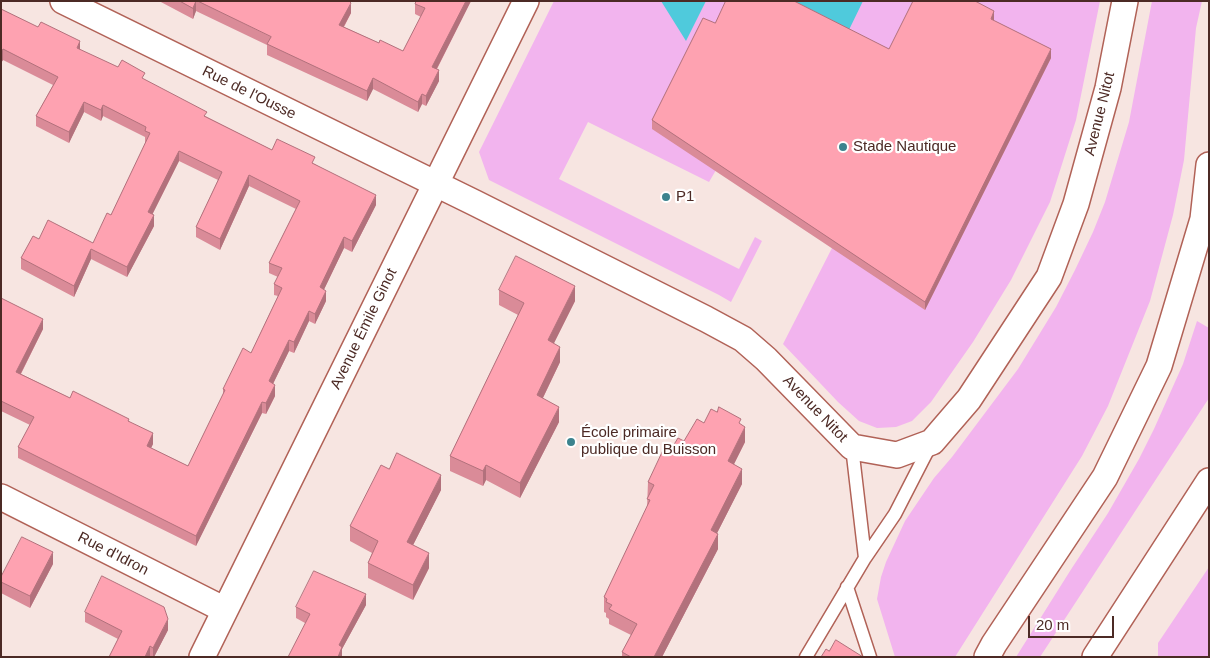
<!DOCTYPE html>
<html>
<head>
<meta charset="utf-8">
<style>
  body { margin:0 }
  #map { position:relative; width:1210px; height:658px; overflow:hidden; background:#f7e5e1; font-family:Helvetica,sans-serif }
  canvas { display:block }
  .frame { position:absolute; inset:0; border:2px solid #4c2a25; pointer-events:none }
  .scale { position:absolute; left:1028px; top:616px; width:86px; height:22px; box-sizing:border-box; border:2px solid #4c2a25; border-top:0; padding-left:6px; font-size:15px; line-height:18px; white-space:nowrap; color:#4c2a25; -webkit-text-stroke:4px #fff; paint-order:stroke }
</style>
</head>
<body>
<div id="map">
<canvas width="1210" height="658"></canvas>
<div class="frame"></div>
<div class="scale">20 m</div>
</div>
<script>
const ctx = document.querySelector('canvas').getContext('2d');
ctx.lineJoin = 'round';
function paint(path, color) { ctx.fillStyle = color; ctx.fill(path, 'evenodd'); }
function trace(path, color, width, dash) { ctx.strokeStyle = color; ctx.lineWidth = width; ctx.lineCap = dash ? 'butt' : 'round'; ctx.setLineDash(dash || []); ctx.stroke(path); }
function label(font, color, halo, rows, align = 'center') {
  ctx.font = font + ' Helvetica,sans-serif'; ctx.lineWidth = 4.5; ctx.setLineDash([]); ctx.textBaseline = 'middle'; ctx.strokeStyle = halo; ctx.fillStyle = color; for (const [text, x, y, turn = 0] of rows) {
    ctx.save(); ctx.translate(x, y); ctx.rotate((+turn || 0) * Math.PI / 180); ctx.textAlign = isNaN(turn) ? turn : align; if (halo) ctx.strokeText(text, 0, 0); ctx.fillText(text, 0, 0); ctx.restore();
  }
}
paint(new Path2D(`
  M554 1H1100L1076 120 1050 202 1011 280 973 342 931 402 912 421 896 427 877 428 859 421 838 402 783 344 832 248 719 165 709 182 588 122 559 179 739 269 755 237 762 241 731 302 719 295 489 180 479 152Z
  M1152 1H1202L1196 28 1184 160 1173 215 1150 301 1108 406 1082 456 955 657H895L877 599 881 577 886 562 905 521 934 478 952 457 1018 369 1056 307 1075 270 1093 232 1105 202 1129 122Z
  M1197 321 1209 328V398L1040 657H1016L1070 571 1108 513 1139 459 1154 429 1183 364Z
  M1209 567V657H1158V643Z`), '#f2b4ee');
paint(new Path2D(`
  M661 1H706L686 41Z
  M777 1H863L846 36Z`), '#4fcadc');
const service = new Path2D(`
  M852 447 865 558
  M847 587 870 657
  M806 657 865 558 895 514 931 444`);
const minor = new Path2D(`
  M63 1 475 203 706 319 743 339 766 359 852 447 897 455 932 442 969 399 1049 277 1076 204 1108 88 1125 1
  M1 497 225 610
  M202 657 526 1
  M987 657 994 644 1105 477 1159 366 1203 219 1209 165
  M1095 657 1209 481`);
trace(service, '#b16257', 15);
trace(minor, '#b16257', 28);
trace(service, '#fff', 12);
trace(minor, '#fff', 25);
paint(new Path2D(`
  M159 1H349L351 13 344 27 379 43 403 51 421 17 415 14V4L416 1H471L437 69 439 81 426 106 422 104 418 112 373 89 367 101 267 55V45L196 11 193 19Z
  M1 9 80 50 145 80 207 117 272 150 315 164 376 205 352 252 344 248 324 289 326 301 315 324 309 321 294 353 289 351 273 384 275 396 266 414 262 413 196 546 18 458V447L30 425 1 411V298L43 329 21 374 70 398 129 421 153 444 151 448 188 466 223 395V389L251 353 278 296 274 295V284L278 277 269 273V263L296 209 249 186 220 250 196 237V227L218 180 179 161 152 215 154 226 127 277 91 259 74 297 21 269V258L39 239 93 243 111 215 146 142H145V137L103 116 101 121 84 112 69 143 36 126V116L53 85 3 60 1 63Z
  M994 20V21L1051 58 925 310 652 129V120L715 23 889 49Z
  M499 290 575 301 554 343 560 362 543 398 559 422 520 498 486 480 483 486 450 471V456L518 315 499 305Z
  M704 423 741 425 745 442 734 464 742 484 717 533 718 549 662 657H622V652L631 635 609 624V619L606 617V613L604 612V597L647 508 648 482 670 451 684 441Z
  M389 469 441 490 413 545 429 568 413 600 368 578V563L372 553 350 541V526Z
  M53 564 30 608 1 593V577Z
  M366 605 342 649V657L305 623 296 618V607Z
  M85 612 168 630 154 657H109L118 639 85 622Z`), '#da8b98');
paint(new Path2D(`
  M196 1V11L193 19V8Z
  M466 1H471L432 78V67Z
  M351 3V13L339 35V25Z
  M994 11V20L991 28V19Z
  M80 41V52L77 48Z
  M3 49V60L1 63V52Z
  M1051 49V58L925 310V302Z
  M439 70V81L426 106V96Z
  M373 78V89L367 101V91Z
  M422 94V104L418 112V102Z
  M84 102V112L69 143V132Z
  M103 105V116L101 121V110Z
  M179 151V161L148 223V212Z
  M249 175V186L220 250V239Z
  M376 195V205L352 252V241Z
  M154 215V226L127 277V267Z
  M344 237V248L320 298V287Z
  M91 249V259L74 297V286Z
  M575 286V301L548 355V340Z
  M326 291V301L315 324V314Z
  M309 311V321L294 353V342Z
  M43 319V329L16 383V372Z
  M289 340V351L269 392V381Z
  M560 347V362L537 410V395Z
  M275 385V396L266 414V403Z
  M262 402V413L196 546V536Z
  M559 407V422L520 498V483Z
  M745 427V442L728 476V461Z
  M153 433V444L147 456V446Z
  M486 465V480L483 486V471Z
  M742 469V484L711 545V530Z
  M441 475V490L407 557V542Z
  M718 534V549L662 657H654Z
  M53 552V564L30 608V596Z
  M429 553V568L413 600V585Z
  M366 594V605L342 649V657H338L339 645Z
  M168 619V630L154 657H153V648Z
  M150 646V657H145Z`), '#b2717c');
const building = new Path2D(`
  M180 1H196L193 8Z
  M198 1H349L351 3 339 25 379 43 380 40 403 51 425 8 415 4 416 1H466L432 67 439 70 426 96 422 94 418 102 373 78 367 91 267 44 271 37Z
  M726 1H794L889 49 913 1H975L994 11 991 19 1051 49 925 302 652 120 703 18 715 23Z
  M1 9 38 27 41 22 80 41 77 48 118 67 122 60 145 73 142 78 207 112 204 116 272 150 277 139 315 157 312 163 376 195 352 241 344 237 320 287 326 291 315 314 309 311 294 342 289 340 269 381 275 385 266 403 262 402 196 536 18 447 34 417 1 401V298L43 319 16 372 70 398 73 391 129 419 128 421 153 433 147 446 188 466 225 390 223 389 243 348 251 353 282 288 274 284 282 268 269 263 300 201 249 175 220 239 196 227 222 172 179 151 148 212 154 215 127 267 91 249 74 286 21 258 33 236 39 239 48 220 93 243 107 213 111 215 150 133 145 131 146 127 103 105 101 110 84 102 69 132 36 116 58 77 3 49 1 52Z
  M516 256 575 286 548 340 560 347 537 395 559 407 520 483 486 465 483 471 450 456 524 303 499 290Z
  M719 407 741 419 739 423 745 427 728 461 742 469 711 530 718 534 654 657H631L622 652 637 624 609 609 612 605 606 602 607 599 604 597 650 500 647 499 654 485 648 482 664 448 670 451 678 438 684 441 697 419 704 423 711 409 717 412Z
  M397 453 441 475 407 542 429 553 413 585 368 563 378 541 350 526 381 465 389 469Z
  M22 537 53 552 30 596 1 582V577Z
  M314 571 366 594 339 645 342 647 338 657H288L310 614 296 607Z
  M102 576 164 607 168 619 153 648 150 646 145 657H109L122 631 85 612Z
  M836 640 863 657H821L826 649 829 651Z`);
paint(building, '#fea2b1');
trace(building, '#b2717c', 1);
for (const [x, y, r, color] of [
  [843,147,5,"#3c838e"],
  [666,197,5,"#3c838e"],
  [571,442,5,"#3c838e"]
]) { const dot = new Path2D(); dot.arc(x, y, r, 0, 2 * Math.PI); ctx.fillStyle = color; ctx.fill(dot); trace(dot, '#fff', 2); }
label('15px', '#4c2a25', '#fff', [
  ["Rue de l'Ousse",249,93,26],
  ["Avenue Nitot",1100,114,-76],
  ["Avenue Émile Ginot",364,329,-64],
  ["Avenue Nitot",815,409,46],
  ["Rue d'Idron",113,554,27]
]);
label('15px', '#4c2a25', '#fff', [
  ["Stade Nautique",853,147],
  ["P1",676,197],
  ["École primaire",581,433],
  ["publique du Buisson",581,450]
], 'left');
</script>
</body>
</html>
